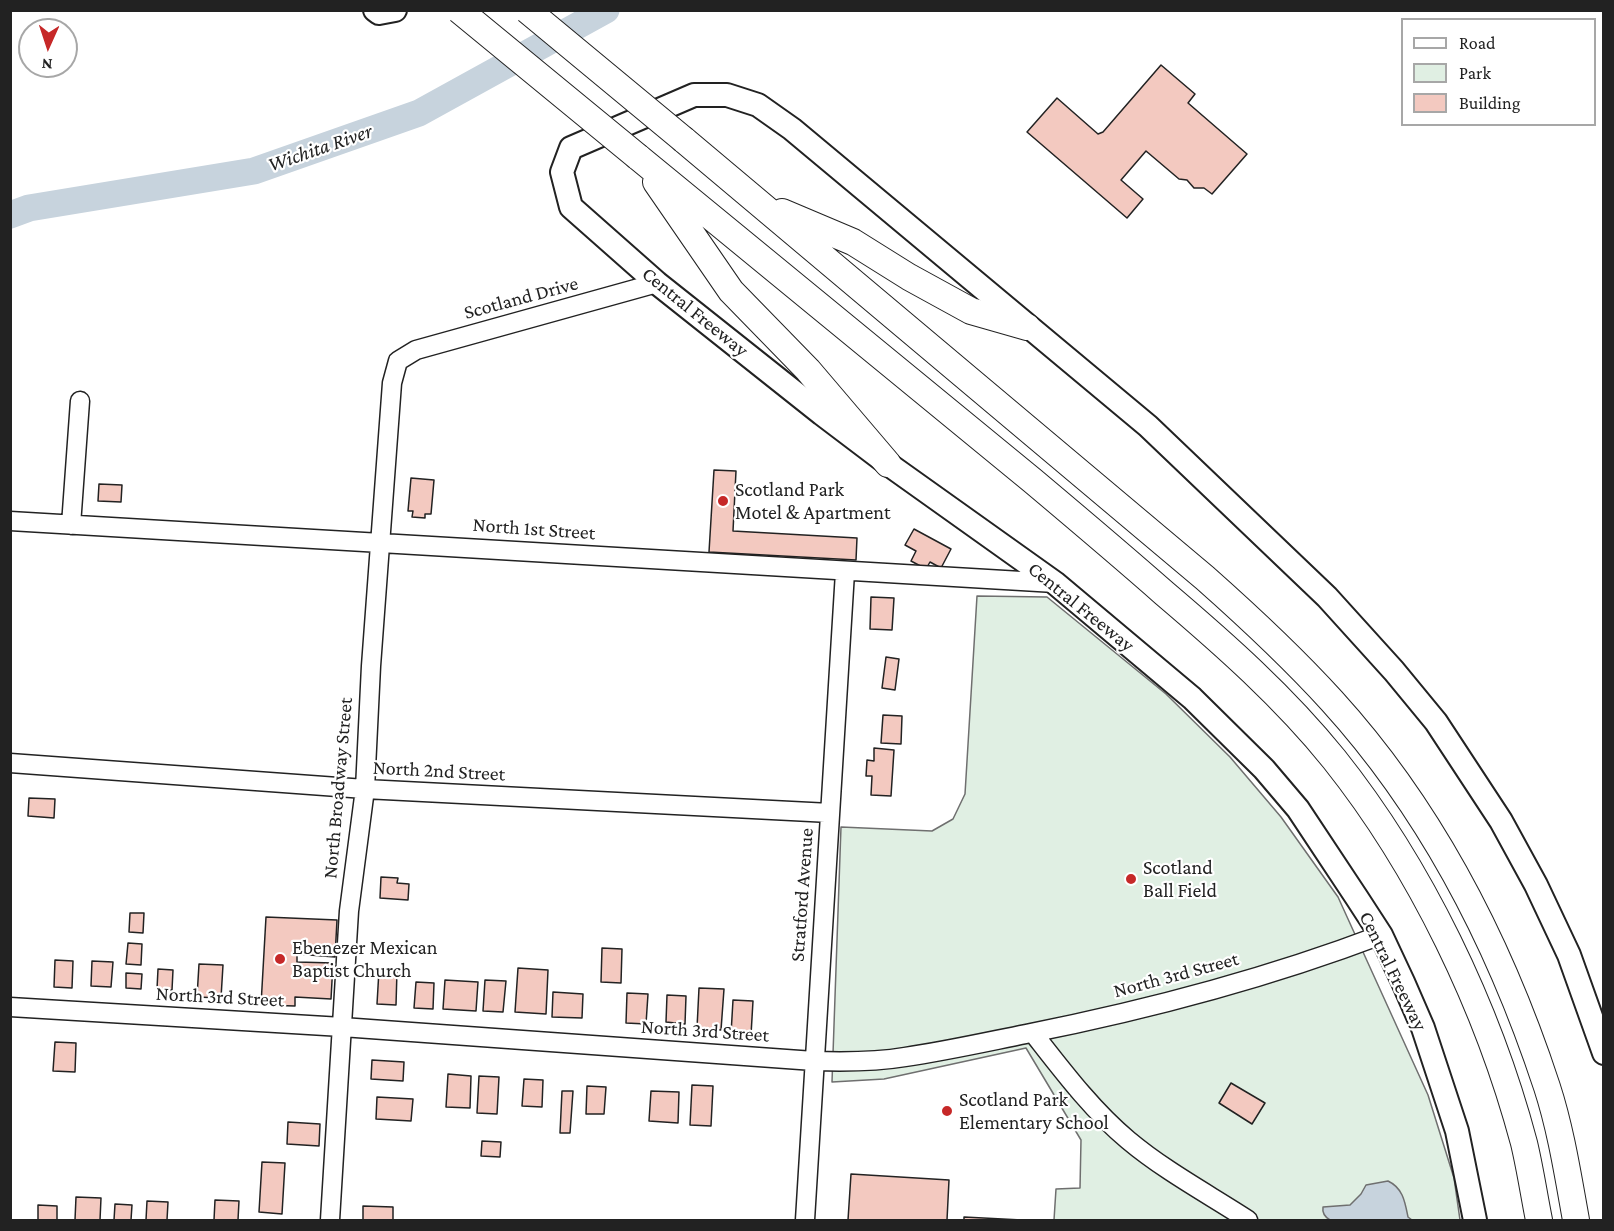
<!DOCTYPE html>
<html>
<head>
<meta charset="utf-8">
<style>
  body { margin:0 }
  #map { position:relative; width:1614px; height:1231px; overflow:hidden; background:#fff; font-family:"Crimson Pro",serif }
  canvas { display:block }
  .frame { position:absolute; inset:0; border:12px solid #222; pointer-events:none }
  .legend { position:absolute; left:1401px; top:18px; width:195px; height:108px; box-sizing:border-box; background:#fff; border:2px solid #a7a7a7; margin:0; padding:8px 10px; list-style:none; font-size:18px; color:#222 }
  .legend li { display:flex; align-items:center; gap:12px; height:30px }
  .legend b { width:30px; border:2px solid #a7a7a7 }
  .north { position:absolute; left:18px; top:18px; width:60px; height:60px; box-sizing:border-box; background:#fff; border:2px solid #a7a7a7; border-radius:50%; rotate:183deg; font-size:16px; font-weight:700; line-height:24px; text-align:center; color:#222 }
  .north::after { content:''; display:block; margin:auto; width:21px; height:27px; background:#c62828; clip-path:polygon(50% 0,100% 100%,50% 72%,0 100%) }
</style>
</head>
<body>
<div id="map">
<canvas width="1614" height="1231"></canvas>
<div class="frame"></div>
<ul class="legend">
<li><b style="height:8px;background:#fff"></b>Road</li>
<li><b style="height:16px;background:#e0efe3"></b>Park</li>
<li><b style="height:16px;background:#f3c9c0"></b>Building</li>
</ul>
<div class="north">N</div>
</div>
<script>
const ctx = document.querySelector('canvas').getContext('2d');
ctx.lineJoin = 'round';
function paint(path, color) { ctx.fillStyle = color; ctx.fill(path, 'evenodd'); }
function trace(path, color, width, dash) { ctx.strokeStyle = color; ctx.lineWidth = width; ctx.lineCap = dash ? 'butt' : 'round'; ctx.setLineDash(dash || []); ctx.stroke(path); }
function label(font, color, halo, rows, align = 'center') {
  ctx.font = font + ' "Crimson Pro",serif'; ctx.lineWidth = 4.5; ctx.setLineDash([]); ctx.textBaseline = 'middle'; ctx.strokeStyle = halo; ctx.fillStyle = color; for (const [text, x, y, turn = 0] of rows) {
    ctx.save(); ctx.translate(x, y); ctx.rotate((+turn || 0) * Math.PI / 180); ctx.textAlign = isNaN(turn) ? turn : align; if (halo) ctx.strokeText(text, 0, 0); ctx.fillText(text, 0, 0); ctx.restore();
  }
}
const green = new Path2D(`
  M977 596 1047 597 1166 694 1230 757 1281 817 1338 897 1428 1095 1454 1178 1460 1220H1054L1056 1189 1080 1188 1081 1140 1026 1048 884 1079 832 1082 841 827 932 831 953 819 965 794Z`);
paint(green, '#e0efe3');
trace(green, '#6f6f6f', 1.5);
const water = new Path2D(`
  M1388 1181C1403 1188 1405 1202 1408 1217L1412 1220H1330C1325 1217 1322 1213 1323 1207L1350 1205 1361 1194 1366 1185Z`);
paint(water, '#c7d3dd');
trace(water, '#6f6f6f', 1.5);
trace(new Path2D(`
  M10 215 29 208 254 171 419 113 606 10`), '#c7d3dd', 27);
const building = new Path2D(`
  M1161 65 1195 94 1188 103 1247 154 1212 194 1204 188H1194L1187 180 1179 179 1146 151 1121 180 1143 199 1127 218 1027 132 1057 98 1098 134 1103 132Z
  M714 470 736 471 733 531 857 538 856 560 709 552Z
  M411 478 434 480 431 514H425V518L412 517 413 511H408Z
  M99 484 122 485 121 502 98 501Z
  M914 529 951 549 941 568 930 562 926 569 911 561 916 551 905 545Z
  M871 597 894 598 892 630 870 629Z
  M886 657 899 659 895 690 882 688Z
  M883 715 902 716 901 744 881 743Z
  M874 748 894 750 891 796 871 795 872 776H866L867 760 874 761Z
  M29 798 55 799 54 818 28 816Z
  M381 877 398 878 397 883 409 884 408 900 380 898Z
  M130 913H144L143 933 129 932Z
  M266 917 337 920 335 957 297 954V962L333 963 331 999 295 997V1006L261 1005Z
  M128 943 142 944 141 965 126 964Z
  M602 948 622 949 621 983 601 982Z
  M55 960 73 961 72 988 54 987Z
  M92 961 113 962 111 987 91 986Z
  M199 964 223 965 221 998 197 997Z
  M518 968 548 970 546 1014 515 1012Z
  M158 969 173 970 172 990 157 989Z
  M379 970 397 971 396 1005 377 1004Z
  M126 973 142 974 141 989 126 988Z
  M445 980 478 982 476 1011 443 1009Z
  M485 980 506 981 503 1012 483 1011Z
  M416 982 434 983 433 1009 414 1008Z
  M699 988 724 989 721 1030 697 1028Z
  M553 992 583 994 582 1018 552 1017Z
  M627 993 648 994 646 1024 626 1023Z
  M667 995 686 996 685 1024 666 1022Z
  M733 1000 753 1001 751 1035 731 1034Z
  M55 1042 76 1043 75 1072 53 1071Z
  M372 1060 404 1062 403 1081 371 1079Z
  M448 1074 471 1076 470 1108 446 1107Z
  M479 1076 499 1077 497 1114 477 1113Z
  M524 1079 543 1080 542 1107 522 1106Z
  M1231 1083 1265 1103 1252 1124 1219 1103Z
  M692 1085 713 1086 711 1126 690 1125Z
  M587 1086 606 1087 604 1114H586Z
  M562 1091H573L570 1133H560Z
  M651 1091 679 1092 678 1123 649 1121Z
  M377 1097 413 1099 411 1121 376 1119Z
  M288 1122 320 1124 319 1146 287 1144Z
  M482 1141 501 1142 500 1157 481 1156Z
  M262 1162 285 1163 282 1214 259 1212Z
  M851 1174 949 1180 947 1220H848Z
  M76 1197 101 1198 100 1220H75Z
  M215 1200 239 1201 238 1220H214Z
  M147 1201 168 1202 167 1220H146Z
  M115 1204 132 1205 131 1220H114Z
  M38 1205 57 1206V1220H38Z
  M363 1206 393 1207V1220H363Z
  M964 1217 1022 1220H964Z`);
paint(building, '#f3c9c0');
trace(building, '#222', 1.5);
const minor = new Path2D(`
  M10 521 1055 583
  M71 525 80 401
  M10 763 365 789 830 813
  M10 1007 342 1027 814 1061C844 1062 875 1062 905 1057 946 1051 986 1042 1026 1034 1147 1010 1265 979 1381 935
  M1033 1033C1062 1070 1092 1110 1128 1140 1165 1171 1208 1194 1248 1220
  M330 1220 349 911 365 789 371 666 392 383 398 361 416 350 657 283
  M805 1220 845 572`);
const major = new Path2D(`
  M375 10 379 13 395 10
  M1475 1220 1457 1131 1423 1028 1403 982 1381 935 1357 898 1298 809 1264 769 1192 698 1055 583 888 464 822 414 657 283 571 207 562 172 571 148 694 95H727L758 105 792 129 1148 426 1327 597 1394 671 1436 722 1501 821 1536 885 1569 955 1604 1053`);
const highway = new Path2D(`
  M684 140 1205 578C1249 617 1292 657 1332 701 1432 811 1501 947 1547 1087 1561 1130 1568 1176 1576 1220
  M638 157C770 265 901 373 1033 481 1077 518 1121 555 1164 593 1224 644 1284 697 1334 759 1421 868 1488 1008 1524 1143 1530 1168 1534 1195 1539 1220
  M656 182 731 291 808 370 888 464
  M782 212 853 242 909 277 971 311 1027 327`);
trace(minor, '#222', 21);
trace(major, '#222', 26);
trace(highway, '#222', 28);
trace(minor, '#fff', 18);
trace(major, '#fff', 22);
trace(highway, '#fff', 26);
const highwayBridge = new Path2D(`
  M459 10 638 157
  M527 10 684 140`);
trace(highwayBridge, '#222', 28, []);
trace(highwayBridge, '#fff', 26);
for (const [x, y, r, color] of [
  [723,501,6,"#c62828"],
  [1131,879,6,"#c62828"],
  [280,959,6,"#c62828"],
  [947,1111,6,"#c62828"]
]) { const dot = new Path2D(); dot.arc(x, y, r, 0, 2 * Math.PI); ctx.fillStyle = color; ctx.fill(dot); trace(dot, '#fff', 2); }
label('20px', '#222', '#fff', [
  ["Scotland Drive",521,298,-15],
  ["Central Freeway",695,312,39],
  ["North 1st Street",534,529,4],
  ["Central Freeway",1081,607,39],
  ["North 2nd Street",439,771,3],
  ["North Broadway Street",338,788,-85],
  ["Stratford Avenue",802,895,-86],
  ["Central Freeway",1393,971,64],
  ["North 3rd Street",1176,975,-15],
  ["North 3rd Street",220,997,3],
  ["North 3rd Street",705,1031,4]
]);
label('20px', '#222', '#fff', [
  ["Scotland Park",735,490],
  ["Motel & Apartment",735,513],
  ["Scotland",1143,868],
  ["Ball Field",1143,891],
  ["Ebenezer Mexican",292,948],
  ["Baptist Church",292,971],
  ["Scotland Park",959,1100],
  ["Elementary School",959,1123]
], 'left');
label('italic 21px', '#222', '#fff', [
  ["Wichita River",320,148,-19]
]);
</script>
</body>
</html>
